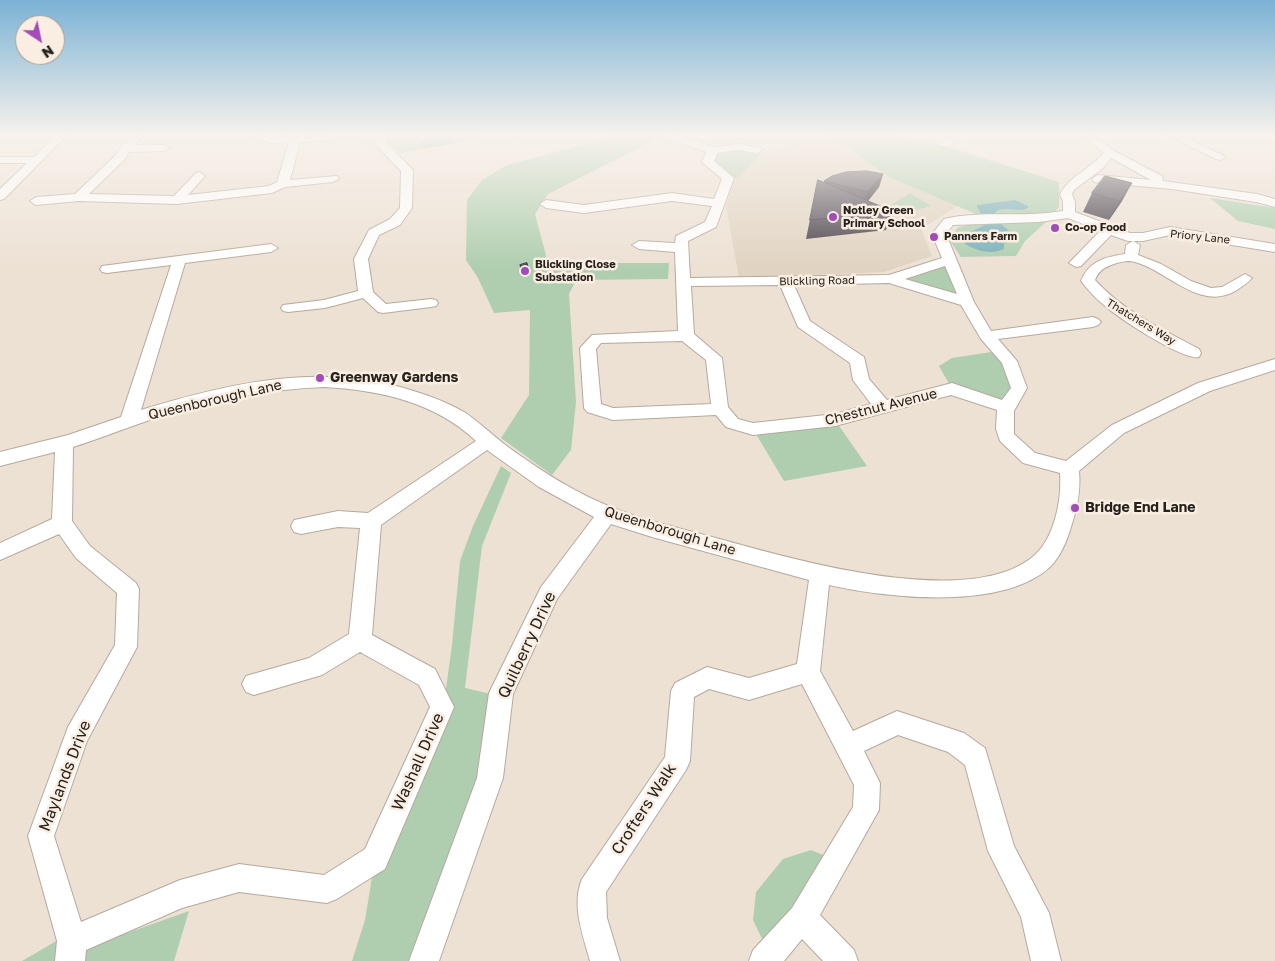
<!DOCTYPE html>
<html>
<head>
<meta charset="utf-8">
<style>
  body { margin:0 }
  #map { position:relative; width:1275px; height:961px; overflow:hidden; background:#ede1d4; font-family:"Golos Text",sans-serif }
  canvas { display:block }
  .north { position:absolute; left:15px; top:15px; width:50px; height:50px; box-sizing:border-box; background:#faeee2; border:1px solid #a59c93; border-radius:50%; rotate:146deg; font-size:14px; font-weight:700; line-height:20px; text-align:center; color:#25211c }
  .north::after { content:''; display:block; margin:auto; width:18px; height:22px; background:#a14cba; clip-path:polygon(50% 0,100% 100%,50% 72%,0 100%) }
</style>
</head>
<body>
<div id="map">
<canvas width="1275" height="961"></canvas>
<div class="north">N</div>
</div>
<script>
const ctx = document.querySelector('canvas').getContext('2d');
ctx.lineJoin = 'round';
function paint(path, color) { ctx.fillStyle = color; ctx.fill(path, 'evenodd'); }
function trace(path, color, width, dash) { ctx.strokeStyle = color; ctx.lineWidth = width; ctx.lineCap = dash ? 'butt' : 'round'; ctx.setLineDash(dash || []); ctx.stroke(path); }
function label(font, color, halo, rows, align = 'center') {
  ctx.font = font + ' "Golos Text",sans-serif'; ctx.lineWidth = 5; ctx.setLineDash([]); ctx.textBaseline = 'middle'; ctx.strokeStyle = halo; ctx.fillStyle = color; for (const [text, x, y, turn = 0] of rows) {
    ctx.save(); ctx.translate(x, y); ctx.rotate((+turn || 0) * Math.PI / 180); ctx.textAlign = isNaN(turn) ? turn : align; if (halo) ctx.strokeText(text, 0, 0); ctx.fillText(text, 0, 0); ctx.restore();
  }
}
paint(new Path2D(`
  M827 135H830L889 177 958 206 921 229 932 256 884 272 739 278 726 206 734 181 763 153Z`), '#e0d3c1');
paint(new Path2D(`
  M388 135H483L460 143 401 153 388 143Z
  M614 135H664L548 194 535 214 548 263H669L668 279 576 280 569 294 576 402 571 450 552 475 501 438 529 395 530 310 494 313 478 278 466 260 467 200 482 180 507 165 557 152Z
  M830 135H898L944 146 1059 182V207L1046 222 1025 241 1016 256 961 257 950 241 957 228 975 222 976 214 889 177Z
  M739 147 763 153 737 178H728L708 162 713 150Z
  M910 193 931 206 912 211 897 204 887 209 883 219 884 209Z
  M1210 198 1275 208V229L1238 221Z
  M949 260 967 302 890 279Z
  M998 351 1019 388 1005 407 952 389 939 366 952 358Z
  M835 420 867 466 784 481 753 429Z
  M501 466 511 473 482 546 465 688 491 694 477 777 421 961H352L365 920 375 859 445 696 452 645 460 561 473 526Z
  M811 850 828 857 802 918 763 941 753 920 756 892 783 859Z
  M189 911 174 961H22L58 940 82 949Z`), '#aeceaf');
paint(new Path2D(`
  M437 137 453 140 451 144 423 148 418 143 425 140Z
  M1015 200 1028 206V208C1017 213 1005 205 995 212L999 222 1015 236 1004 244V249C990 255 978 251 965 244L963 239 964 235 987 224 977 207V205Z`), '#77afb9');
const minor = new Path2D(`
  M56 135H67L4 199 0 200V189L27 163H0V157H34Z
  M132 135H143L134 145H164L170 148 164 151 129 152 125 159 89 194 174 196 195 174 199 172 205 176 188 195 269 186 277 182 289 142 273 143 248 137 247 135 273 137 358 135 353 138 300 142 290 180 337 176 339 178 337 180 333 182 285 187 272 193 177 204 79 201 36 205 30 201 36 197 75 194 116 155 121 147Z
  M377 135H387L386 143 413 170 412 208 400 225 379 235 368 259 373 292 386 304 431 299 436 300 438 303 436 306 431 307 383 313 378 312 363 298 325 308 288 312 283 311 281 308 283 305 324 300 358 291 354 259 369 230 390 219 400 208 401 171 375 144Z
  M510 135H532C528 140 514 140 510 135Z
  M665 135H676L714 147 739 144 761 148 763 150 757 153 739 150 717 153 714 161 734 178 716 227 688 241 690 278 889 275 942 258 932 234 944 219C983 210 1024 218 1063 211V202L1060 194C1069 177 1091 168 1104 153L1082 135H1093L1114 151 1162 176 1163 181 1257 194 1275 199V207L1256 202 1172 189 1094 182 1092 179 1098 175 1151 180 1111 158 1103 168 1074 190 1072 194 1075 202V212L1130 233H1143L1170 227 1275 244V252L1170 235 1143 241H1128L1111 235 1081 266 1076 267 1069 263 1100 231 1068 218 1039 222 953 225 946 234 974 302 991 331 1093 317 1098 319 1101 322 1098 325 1093 327 998 339 1017 361 1027 388 1014 411V434L1035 453 1066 461 1112 425 1198 383 1275 359V370L1210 391 1124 433 1079 471C1081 491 1077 509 1071 527 1067 541 1060 557 1050 567 1002 611 887 598 829 585L820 671 853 731 897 711 964 733 985 748 1014 846 1049 913 1061 961H1031L1021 917 988 851 965 765 948 752 898 735 864 751 880 783 879 810 820 915 854 950 858 961H823L802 939 784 961H749L753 950 792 908 853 807 854 785 802 684 749 700 709 689 694 697 690 761 686 770 606 892 607 918 620 961H590C583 935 571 905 582 879L665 757 671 691 675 683 707 667 749 678 797 664 809 580 652 537 611 524 557 599 513 694 503 778 439 961H409L477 778 489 693 541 587 594 517 539 487 487 450 381 525 372 635 435 669 454 707 385 869 337 899 327 903 239 892 182 908 86 950 85 961H55L57 941 28 836 68 727 115 645 117 593 76 558 59 534 0 560V543L52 519 55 452 0 466V452L68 435 121 417 171 265 107 273 102 272 100 269 102 266 271 244 278 248 271 252 185 263 141 410C222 385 311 364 396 386 419 392 443 400 464 412 478 421 491 434 504 444 534 466 564 486 597 501 635 519 676 527 716 538 792 559 962 609 1030 559 1054 542 1062 501 1060 473L1023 463 1000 441 996 429 997 410 951 395 835 426 753 435 726 427 716 415 613 420 587 412 584 408 580 348 592 335 678 331 675 252 639 249 632 245 639 241 675 243 676 236 705 222 712 206 672 201 584 213 546 208 540 204 546 200 584 205 672 193 714 199 722 179 702 162 707 152 665 138ZM945 266 957 294 905 279ZM889 283 961 305 981 339 1002 363 1011 388 1002 400 952 383 887 400 869 379 864 357 810 321 794 285ZM780 285 798 327 850 363 853 380 871 404 835 414 753 423 738 419 728 407 722 358 694 334 691 286ZM682 341 706 360 711 404 613 408 601 404 596 349 601 343ZM324 387C379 390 435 402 476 441L368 513 338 511 294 520 291 526 294 532 301 534 338 527 360 528 349 634 309 658 246 676 242 684 246 692 254 695 322 675 360 652 419 685 430 707 365 849 324 875 239 864 180 880 81 922 54 836 87 741 137 647 139 589 136 583 90 546 72 521 73 447C102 438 130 426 159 417 213 400 268 389 324 387Z
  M951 135H962L949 146H941L940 144Z
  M1167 135H1180L1226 157 1220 160 1216 159Z
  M1133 241 1140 245 1138 255 1161 264 1191 281 1211 288 1222 287 1245 274 1252 278C1248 283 1242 286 1237 290 1199 314 1164 266 1130 261 1125 261 1116 263 1111 265 1103 268 1098 272 1095 280 1124 312 1162 329 1199 349L1201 353 1199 357C1183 361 1119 318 1105 306 1096 299 1088 290 1081 281 1089 261 1105 257 1125 254L1126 245Z`);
trace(minor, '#b5a99e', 2);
paint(minor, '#fff');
paint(new Path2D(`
  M883 174 879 187 868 201 892 211 886 230 806 239 818 180 824 183V181Z
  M1092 193 1122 201 1109 220 1083 212Z`), '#453d47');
paint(new Path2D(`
  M883 174 879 187 864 206 867 192Z
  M1132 183 1122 201 1109 220 1119 201Z
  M528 267V272L522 273 521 268Z`), '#383239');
const building = new Path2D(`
  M867 171 883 174 867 192 824 181 832 176 846 172Z
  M1105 176 1132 183 1119 201 1092 193Z
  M818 180 892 211 810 220Z
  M527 263 528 267 521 268 520 265Z`);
paint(building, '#504752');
trace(building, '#383239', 1);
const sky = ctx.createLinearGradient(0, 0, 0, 269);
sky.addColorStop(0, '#7bb2d5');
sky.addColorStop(0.5, '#f7f2ec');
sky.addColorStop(1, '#f7f2ec00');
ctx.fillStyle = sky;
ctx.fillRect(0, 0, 1275, 269);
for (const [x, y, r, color] of [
  [833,217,5,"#a14cba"],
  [1055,228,5,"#a14cba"],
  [934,237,5,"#a14cba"],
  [525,271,5,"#a14cba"],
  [320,378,5,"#a14cba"],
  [1075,508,5,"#a14cba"]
]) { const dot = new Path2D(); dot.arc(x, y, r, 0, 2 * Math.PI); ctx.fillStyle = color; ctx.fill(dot); trace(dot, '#faeee2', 2); }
label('bold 11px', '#25211c', '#faeee2', [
  ["Notley Green",843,211],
  ["Primary School",843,224],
  ["Co-op Food",1065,228],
  ["Panners Farm",944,237],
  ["Blickling Close",535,265],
  ["Substation",535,278]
], 'left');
label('11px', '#25211c', '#faeee2', [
  ["Priory Lane",1200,237,6],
  ["Blickling Road",817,281,-1],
  ["Thatchers Way",1141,322,31]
]);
label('bold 14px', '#25211c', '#faeee2', [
  ["Greenway Gardens",330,378],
  ["Bridge End Lane",1085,508]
], 'left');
label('14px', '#25211c', '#faeee2', [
  ["Queenborough Lane",215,400,-13],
  ["Chestnut Avenue",881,407,-14],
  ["Queenborough Lane",670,531,17]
]);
label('16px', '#25211c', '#faeee2', [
  ["Quilberry Drive",527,645,-65],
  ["Washall Drive",418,762,-66],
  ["Maylands Drive",65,776,-69],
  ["Crofters Walk",644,809,-57]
]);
</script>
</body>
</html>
